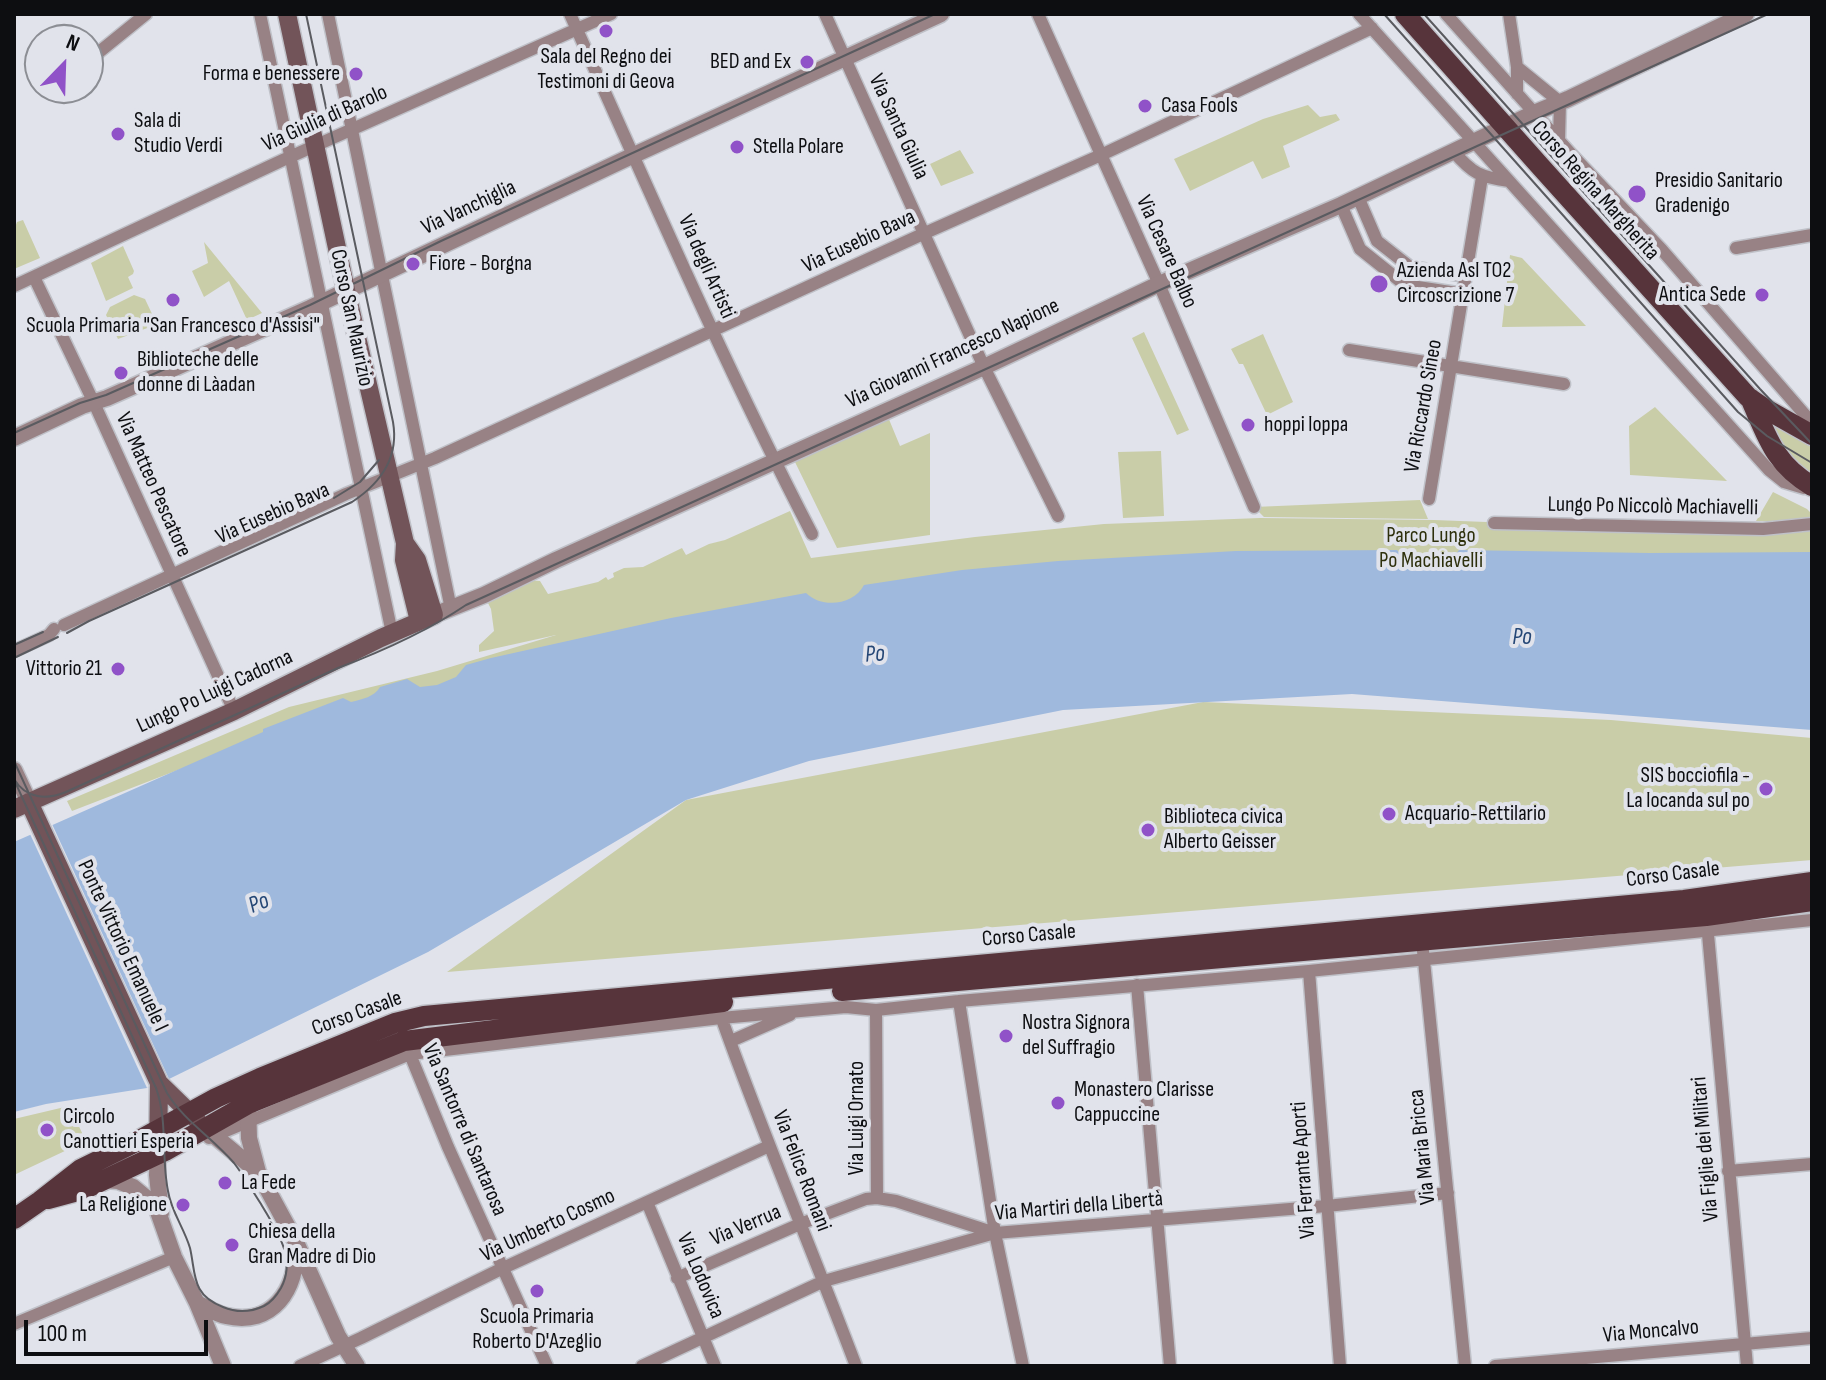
<!DOCTYPE html>
<html>
<head>
<meta charset="utf-8">
<style>
  body { margin:0 }
  #map { position:relative; width:1826px; height:1380px; overflow:hidden; background:#e1e3eb; font-family:"Sofia Sans Condensed",sans-serif }
  canvas { display:block }
  .frame { position:absolute; inset:0; border:16px solid #0d0e11; pointer-events:none }
  .north { position:absolute; left:24px; top:24px; width:80px; height:80px; box-sizing:border-box; background:#e1e3eb; border:2px solid #8c8e94; border-radius:50%; rotate:23deg; font-size:22px; font-weight:700; line-height:32px; text-align:center; color:#0d0e11 }
  .north::after { content:''; display:block; margin:auto; width:28px; height:36px; background:#9052c8; clip-path:polygon(50% 0,100% 100%,50% 72%,0 100%) }
  .scale { position:absolute; left:24px; top:1320px; width:184px; height:36px; box-sizing:border-box; border:4px solid #0d0e11; border-top:0; padding-left:10px; font-size:24px; line-height:28px; white-space:nowrap; color:#0d0e11; -webkit-text-stroke:6px #e1e3eb; paint-order:stroke }
</style>
</head>
<body>
<div id="map">
<canvas width="1826" height="1380"></canvas>
<div class="frame"></div>
<div class="north">N</div>
<div class="scale">100 m</div>
</div>
<script>
const ctx = document.querySelector('canvas').getContext('2d');
ctx.lineJoin = 'round';
function paint(path, color) { ctx.fillStyle = color; ctx.fill(path, 'evenodd'); }
function trace(path, color, width, dash) { ctx.strokeStyle = color; ctx.lineWidth = width; ctx.lineCap = dash ? 'butt' : 'round'; ctx.setLineDash(dash || []); ctx.stroke(path); }
function label(font, color, halo, rows, align = 'center') {
  ctx.font = font + ' "Sofia Sans Condensed",sans-serif'; ctx.lineWidth = 8; ctx.setLineDash([]); ctx.textBaseline = 'middle'; ctx.strokeStyle = halo; ctx.fillStyle = color; for (const [text, x, y, turn = 0] of rows) {
    ctx.save(); ctx.translate(x, y); ctx.rotate((+turn || 0) * Math.PI / 180); ctx.textAlign = isNaN(turn) ? turn : align; if (halo) ctx.strokeText(text, 0, 0); ctx.fillText(text, 0, 0); ctx.restore();
  }
}
paint(new Path2D(`
  M1308 105 1320 117 1336 114 1340 120 1283 146 1290 167 1262 179 1253 161 1190 191 1174 159 1263 119Z
  M960 150 974 173 941 186 930 164Z
  M23 220 40 258 14 269V230L17 222Z
  M204 242 262 313 247 320 229 281 204 297 192 271 208 263Z
  M123 246 134 271 133 274 128 277 133 288 106 301 91 263Z
  M1510 255 1522 258 1586 326 1502 327Z
  M134 295 145 299 153 316 150 327 118 339 106 315 110 307Z
  M1144 332 1189 430 1177 435 1132 338Z
  M1263 334 1293 402 1267 415 1243 364H1239L1231 349Z
  M1655 407 1727 481 1630 475 1629 426Z
  M1764 411 1812 439V477L1791 462Z
  M888 417 900 446 930 433V535L837 548 795 462Z
  M1161 451 1164 516 1123 518 1118 452Z
  M1773 492 1807 509 1812 514 1809 522 1756 521Z
  M1420 500 1428 519 1264 517 1254 507Z
  M790 511 811 558 975 537 1104 524 1260 518 1434 520 1618 527 1812 524V568L452 690 341 707 72 811 67 801 289 707 437 671 556 635 479 652V645L494 631 491 609 484 595 515 579 540 581 548 594 598 582 606 577 608 580 614 577 613 573 624 568 643 567 682 548 686 555 709 544 725 540Z
  M1203 702 1611 720 1812 738V860L447 972 686 800Z
  M69 1106 86 1141 14 1175V1119Z`), '#c9cda8');
paint(new Path2D(`
  M1397 550C1410 568 1433 564 1452 559L1459 550 1650 553 1812 552V730L1352 694 1063 710 809 761 686 800 428 952 169 1079 147 1088 46 1104 14 1112V842L263 732V729L343 698 351 702C363 699 374 697 380 687L407 679 420 687 437 685 456 677 466 665 491 658 671 618 806 593C822 609 854 605 864 585L962 570 1058 561 1236 551Z`), '#9fb9dd');
paint(new Path2D(`
  M52 824 169 1079 147 1088 30 834Z`), '#e1e3eb');
const minor = new Path2D(`
  M260 14 392 633
  M328 14 451 609
  M570 14C648 188 724 364 812 534
  M825 14 984 367 1058 516
  M1038 14 1159 284 1254 507
  M1359 14 1769 470 1784 482 1804 488
  M1446 14 1572 155 1662 250 1812 423
  M1509 14 1517 67V94
  M88 61 146 14
  M1517 67 1560 102 1559 140
  M1453 151C1473 174 1480 177 1509 181
  M1358 197 1377 241 1410 267 1466 276
  M1341 205 1360 249 1405 285 1463 294
  M1736 248 1812 235
  M34 277 94 403 234 711
  M14 286 283 160 611 14
  M1349 350 1564 384
  M1429 499 1482 177
  M1494 523 1763 529 1812 524
  M64 625 346 494 435 458 925 233 1101 155 1372 28
  M14 651 49 635 54 629
  M1707 923 1747 1366
  M1423 951 1465 1366
  M1309 971 1340 1366
  M1137 985 1170 1366
  M959 1001 995 1233 1023 1366
  M876 1010 877 1198
  M719 1011C761 1130 811 1247 856 1366
  M731 1041 790 1015
  M407 1047 448 1147 547 1366
  M209 1138 410 1054 721 1018 846 1007 876 1010 959 1001 1309 971 1812 920
  M1728 1171 1812 1164
  M647 1202 715 1366
  M677 1278 800 1224 866 1199 877 1198 896 1201 995 1233
  M14 1324 174 1257
  M300 1366 361 1338 501 1269 769 1146
  M642 1366 824 1281 995 1233 1327 1206 1448 1193
  M1495 1366 1812 1338`);
const tertiary = new Path2D(`
  M14 438 82 406 107 398 310 308 634 155 941 14
  M434 615 484 595 556 560 984 367 1159 284 1341 205 1534 113 1568 99 1746 14
  M14 770 29 802
  M248 1104 249 1138 258 1172 296 1242 338 1336 357 1366
  M205 1128 258 1172
  M158 1155 157 1175 161 1213
  M105 1180 118 1181 133 1187 156 1206 174 1257 197 1303 223 1366
  M197 1303C207 1308 216 1314 226 1316 273 1327 297 1289 296 1248`);
const secondary = new Path2D(`
  M287 14 346 290 405 543 404 560 419 621
  M29 802 159 1083 197 1120
  M14 809 234 711 381 638 434 615 417 560 405 543
  M158 1155 159 1083`);
const primary = new Path2D(`
  M1405 14 1540 166 1748 397 1764 408 1812 435
  M1750 398C1767 436 1774 464 1812 486
  M842 991 1706 916 1812 901
  M48 1199 85 1189 165 1151 248 1104 404 1041 723 1002
  M14 1219 40 1201 81 1169 132 1144 216 1098 260 1078 395 1023 424 1016 1684 900 1812 882`);
trace(minor, '#bfc1c8', 15);
trace(tertiary, '#bfc1c8', 19);
trace(secondary, '#bfc1c8', 21);
trace(primary, '#bfc1c8', 23);
trace(minor, '#988285', 12);
trace(tertiary, '#988285', 16);
trace(secondary, '#725459', 18);
trace(primary, '#57343b', 20);
trace(new Path2D(`
  M1384 14 1738 412 1767 436 1812 463
  M1424 14 1760 389 1812 444
  M14 433 80 403 106 395 310 305 441 241 935 14
  M334 498 360 482 379 460
  M67 633 89 621 352 502C381 483 399 457 393 422L306 14
  M14 645 43 632
  M14 658 58 637
  M14 761 167 1093C184 1121 213 1138 234 1163 244 1176 252 1190 261 1204 276 1230 297 1258 281 1288 277 1295 272 1302 264 1306 251 1312 237 1313 223 1307 191 1295 196 1274 190 1248 184 1228 171 1211 168 1191 161 1157 168 1121 156 1088L16 784
  M14 779C26 799 47 800 66 792L338 668C383 651 426 632 466 605L1768 14`), '#5a5b60', 2);
for (const [x, y, r, color] of [
  [606,31,8,"#9052c8"],
  [807,62,8,"#9052c8"],
  [356,74,8,"#9052c8"],
  [1145,106,8,"#9052c8"],
  [118,134,8,"#9052c8"],
  [737,147,8,"#9052c8"],
  [1637,194,10,"#9052c8"],
  [413,264,8,"#9052c8"],
  [1379,284,10,"#9052c8"],
  [1762,295,8,"#9052c8"],
  [173,300,8,"#9052c8"],
  [121,373,8,"#9052c8"],
  [1248,425,8,"#9052c8"],
  [118,669,8,"#9052c8"],
  [1766,789,8,"#9052c8"],
  [1389,814,8,"#9052c8"],
  [1148,830,8,"#9052c8"],
  [1006,1036,8,"#9052c8"],
  [1058,1103,8,"#9052c8"],
  [47,1130,8,"#9052c8"],
  [225,1183,8,"#9052c8"],
  [183,1205,8,"#9052c8"],
  [232,1245,8,"#9052c8"],
  [537,1291,8,"#9052c8"]
]) { const dot = new Path2D(); dot.arc(x, y, r, 0, 2 * Math.PI); ctx.fillStyle = color; ctx.fill(dot); trace(dot, '#e1e3eb', 3); }
label('22px', '#0d0e11', '#e1e3eb', [
  ["Sala del Regno dei",606,57,"center"],
  ["Testimoni di Geova",606,82,"center"],
  ["BED and Ex",791,62,"right"],
  ["Forma e benessere",340,74,"right"],
  ["Casa Fools",1161,106],
  ["Sala di",134,121],
  ["Studio Verdi",134,146],
  ["Stella Polare",753,147],
  ["Presidio Sanitario",1655,181],
  ["Gradenigo",1655,206],
  ["Fiore - Borgna",429,264],
  ["Azienda Asl TO2",1397,271],
  ["Circoscrizione 7",1397,296],
  ["Antica Sede",1746,295,"right"],
  ["Scuola Primaria \"San Francesco d'Assisi\"",173,326,"center"],
  ["Biblioteche delle",137,360],
  ["donne di Làadan",137,385],
  ["hoppi loppa",1264,425],
  ["Vittorio 21",102,669,"right"],
  ["SIS bocciofila -",1750,776,"right"],
  ["La locanda sul po",1750,801,"right"],
  ["Acquario-Rettilario",1405,814],
  ["Biblioteca civica",1164,817],
  ["Alberto Geisser",1164,842],
  ["Nostra Signora",1022,1023],
  ["del Suffragio",1022,1048],
  ["Monastero Clarisse",1074,1090],
  ["Cappuccine",1074,1115],
  ["Circolo",63,1117],
  ["Canottieri Esperia",63,1142],
  ["La Fede",241,1183],
  ["La Religione",167,1205,"right"],
  ["Chiesa della",248,1232],
  ["Gran Madre di Dio",248,1257],
  ["Scuola Primaria",537,1317,"center"],
  ["Roberto D'Azeglio",537,1342,"center"]
], 'left');
label('22px', '#0d0e11', '#e1e3eb', [
  ["Via Giulia di Barolo",325,119,-24],
  ["Via Santa Giulia",898,127,65],
  ["Corso Regina Margherita",1595,191,48],
  ["Via Vanchiglia",469,208,-25],
  ["Via Eusebio Bava",859,242,-25],
  ["Via Cesare Balbo",1166,252,66],
  ["Via degli Artisti",706,267,66],
  ["Corso San Maurizio",351,318,78],
  ["Via Giovanni Francesco Napione",953,354,-25],
  ["Via Riccardo Sineo",1424,406,-80],
  ["Via Matteo Pescatore",153,485,66],
  ["Lungo Po Niccolò Machiavelli",1653,507,1],
  ["Via Eusebio Bava",273,514,-24],
  ["Lungo Po Luigi Cadorna",215,692,-25],
  ["Corso Casale",1673,875,-7],
  ["Corso Casale",1029,936,-5],
  ["Ponte Vittorio Emanuele I",122,946,65],
  ["Corso Casale",357,1014,-20],
  ["Via Luigi Ornato",857,1118,-90],
  ["Via Santorre di Santarosa",464,1130,67],
  ["Via Maria Bricca",1423,1147,-96],
  ["Via Figlie dei Militari",1706,1149,-95],
  ["Via Ferrante Aporti",1304,1170,-94],
  ["Via Felice Romani",801,1171,69],
  ["Via Martiri della Libertà",1079,1207,-5],
  ["Via Umberto Cosmo",548,1226,-25],
  ["Via Verrua",746,1226,-23],
  ["Via Lodovica",700,1276,67],
  ["Via Moncalvo",1651,1332,-5]
]);
label('22px', '#2e300c', '#e1e3eb', [
  ["Parco Lungo",1431,536],
  ["Po Machiavelli",1431,561]
]);
label('italic 24px', '#254776', '#e1e3eb', [
  ["Po",1522,638],
  ["Po",875,655,-4],
  ["Po",259,904,-23]
]);
</script>
</body>
</html>
